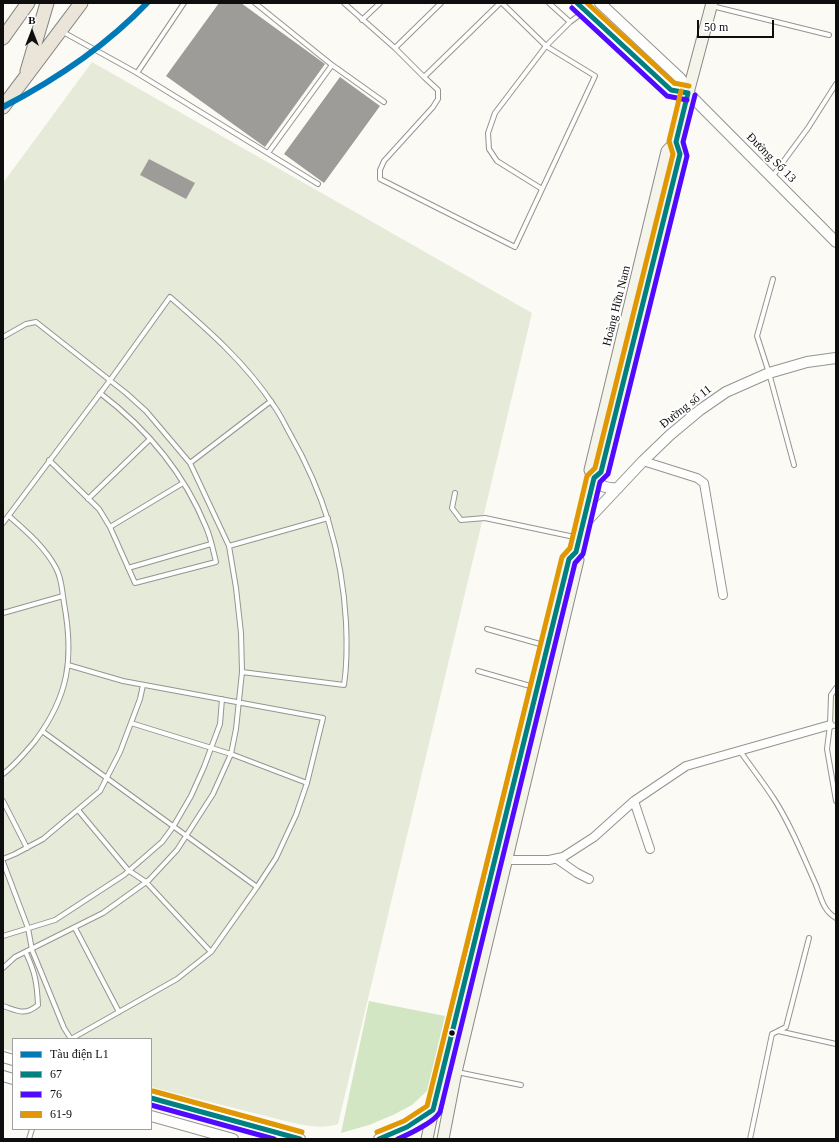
<!DOCTYPE html>
<html>
<head>
<meta charset="utf-8">
<style>
  body { margin:0 }
  #map { position:relative; width:839px; height:1142px; overflow:hidden; background:#fbfaf4; font-family:"Times New Roman",serif }
  canvas { display:block }
  .frame { position:absolute; inset:0; border:4px solid #0e0e0e; pointer-events:none }
  .legend { position:absolute; left:12px; top:1038px; width:140px; height:92px; box-sizing:border-box; background:#fff; border:1px solid #9f9f9f; margin:0; padding:5px 7px; list-style:none; font-size:12px; color:#0e0e0e }
  .legend li { display:flex; align-items:center; gap:8px; height:20px }
  .legend b { width:20px; border:1px solid #9f9f9f }
  .north { position:absolute; left:12px; top:12px; width:40px; height:40px; -webkit-text-stroke:3px #fff; paint-order:stroke; rotate:0deg; font-size:11px; font-weight:700; line-height:16px; text-align:center; color:#0e0e0e }
  .north::after { content:''; display:block; margin:auto; width:14px; height:18px; background:#0e0e0e; clip-path:polygon(50% 0,100% 100%,50% 72%,0 100%) }
  .scale { position:absolute; left:697px; top:20px; width:77px; height:18px; box-sizing:border-box; border:2px solid #0e0e0e; border-top:0; padding-left:5px; font-size:12px; line-height:14px; white-space:nowrap; color:#0e0e0e; -webkit-text-stroke:3px #fff; paint-order:stroke }
</style>
</head>
<body>
<div id="map">
<canvas width="839" height="1142"></canvas>
<div class="frame"></div>
<ul class="legend">
<li><b style="height:5px;background:#0079b8"></b>Tàu điện L1</li>
<li><b style="height:5px;background:#008080"></b>67</li>
<li><b style="height:5px;background:#4f0aff"></b>76</li>
<li><b style="height:5px;background:#e09701"></b>61-9</li>
</ul>
<div class="north">B</div>
<div class="scale">50 m</div>
</div>
<script>
const ctx = document.querySelector('canvas').getContext('2d');
ctx.lineJoin = 'round';
function paint(path, color) { ctx.fillStyle = color; ctx.fill(path, 'evenodd'); }
function trace(path, color, width, dash) { ctx.strokeStyle = color; ctx.lineWidth = width; ctx.lineCap = dash ? 'butt' : 'round'; ctx.setLineDash(dash || []); ctx.stroke(path); }
function label(font, color, halo, rows, align = 'center') {
  ctx.font = font + ' "Times New Roman",serif'; ctx.lineWidth = 4; ctx.setLineDash([]); ctx.textBaseline = 'middle'; ctx.strokeStyle = halo; ctx.fillStyle = color; for (const [text, x, y, turn = 0] of rows) {
    ctx.save(); ctx.translate(x, y); ctx.rotate((+turn || 0) * Math.PI / 180); ctx.textAlign = isNaN(turn) ? turn : align; if (halo) ctx.strokeText(text, 0, 0); ctx.fillText(text, 0, 0); ctx.restore();
  }
}
paint(new Path2D(`
  M836 688V726L830 725 831 695Z`), '#f6f6e1');
paint(new Path2D(`
  M369 1001 445 1016 427 1091 412 1105 393 1115 369 1125 341 1133Z`), '#d3e6c4');
paint(new Path2D(`
  M92 62 532 313 338 1124C323 1129 308 1126 293 1123L151 1087V1039H13V1051L3 1049V183Z`), '#e6ebd9');
paint(new Path2D(`
  M219 3H241L325 64 265 147 166 76Z
  M340 77 380 106 324 183 284 154Z
  M149 159 195 183 186 199 140 175Z`), '#9e9c99');
const service = new Path2D(`
  M255 3 332 65 384 102
  M344 3 395 48 424 77
  M500 3 424 77 438 90V99L433 107 384 161 380 170V179L515 247 595 76 546 46 495 113 488 133 489 149 497 161 542 189
  M502 3 546 46 570 22 585 11
  M549 3 570 22
  M712 6 829 35
  M362 20 380 3
  M63 32 137 73 318 184
  M395 48 441 3
  M137 73 184 3
  M268 153 332 65
  M772 177 808 128 836 84
  M773 279 757 336 769 373 794 465
  M3 337 26 324 36 322 126 393 146 411 190 463 229 546 236 588 241 633 242 672 236 729 231 754 213 794 177 850 149 880 103 913 15 957 3 968
  M49 460 99 509 110 527 135 583 216 562C213 550 211 538 206 527 184 473 146 428 100 393
  M190 463 271 401
  M455 493 452 508 461 520 485 518 579 538
  M88 499 150 439
  M3 523 111 379 170 297C208 330 246 363 274 406 280 414 284 423 289 432 324 493 342 552 346 622 347 643 347 665 344 685L242 672
  M110 527 183 483
  M229 546 328 518
  M128 568 211 544
  M3 613 63 596
  M487 629 547 646
  M478 671 537 688
  M836 688 831 695 830 725 827 749 836 801
  M131 723 231 754 307 783
  M830 725 836 726
  M42 731 257 887
  M740 751C751 767 763 782 774 799 791 825 803 856 816 885 821 897 823 911 836 918
  M3 774C15 765 25 753 35 741 69 696 74 658 64 603 62 591 62 579 56 568 45 547 26 531 9 516
  M3 801 27 848
  M78 810 128 870 146 882 211 952
  M3 859 15 854 43 839 100 791 120 752 140 699 143 685
  M3 862 28 928 32 950 64 1028 71 1039 177 979 211 952 257 887 276 858 296 815 307 783 323 718 123 681 68 665
  M75 928 119 1012
  M3 936 55 920 124 875 162 842 173 827 191 796 204 767 220 724 222 699
  M3 1006C18 1011 25 1016 38 1005 37 983 35 972 26 953
  M778 1031 836 1044
  M457 1072 521 1085
  M29 1139 32 1129
  M750 1139 772 1034 786 1027 809 938`);
const minor = new Path2D(`
  M643 461 697 478 704 483 723 595
  M634 801 650 849
  M557 859 577 873 589 879
  M507 860H549L563 857 594 837 634 801 686 766 830 725`);
const tertiary = new Path2D(`
  M577 3 671 90 688 93
  M600 3 681 79 688 93 836 242
  M594 478C601 487 607 489 618 488
  M582 526 643 461 670 435 700 410 726 392 769 373 807 362 836 358
  M3 1057 13 1060
  M3 1076 13 1079
  M151 1098 300 1139
  M151 1116 233 1139
  M379 1139C399 1132 416 1123 433 1110`);
const secondary = new Path2D(`
  M594 478 601 472 680 154 676 142 688 93 712 3
  M427 1139 433 1110 475 944 569 559 576 552
  M443 1139 456 1072 578 560 576 552 594 478 590 470 667 151 676 142`);
const trunk = new Path2D(`
  M3 38 28 3
  M27 71 47 3
  M3 107 81 3`);
trace(service, '#959492', 6);
trace(minor, '#959492', 10);
trace(tertiary, '#959492', 12);
trace(secondary, '#8b8b88', 13);
trace(trunk, '#82827f', 15);
trace(service, '#fefefd', 4);
trace(minor, '#fefefd', 8);
trace(tertiary, '#fefefd', 10);
trace(secondary, '#f4f4eb', 11);
trace(trunk, '#eae4d9', 13);
trace(new Path2D(`
  M577 3 671 90 688 93
  M151 1098 300 1139
  M379 1139 407 1127 433 1110 569 559 576 552 594 478 601 472 680 154 676 142 688 93`), '#008080', 5);
trace(new Path2D(`
  M572 8 667 96 687 100
  M151 1105 274 1139
  M398 1139C409 1134 434 1123 440 1112L575 563 583 554 600 482 608 474 687 156 683 142 695 95`), '#4f0aff', 5);
trace(new Path2D(`
  M587 3 674 83 689 86
  M153 1091 302 1132
  M377 1132 404 1121 427 1106 562 557 570 548 587 476 595 468 673 154 669 141 681 91`), '#e09701', 5);
trace(new Path2D(`
  M3 107C57 79 105 47 147 3`), '#0079b8', 6);
for (const [x, y, r, color] of [
  [452,1033,3.5,"#0e0e0e"]
]) { const dot = new Path2D(); dot.arc(x, y, r, 0, 2 * Math.PI); ctx.fillStyle = color; ctx.fill(dot); trace(dot, '#fff', 1.5); }
label('12px', '#0e0e0e', '#fff', [
  ["Đường Số 13",771,158,45],
  ["Hoàng Hữu Nam",617,306,-76],
  ["Đường số 11",686,407,-38]
]);
</script>
</body>
</html>
